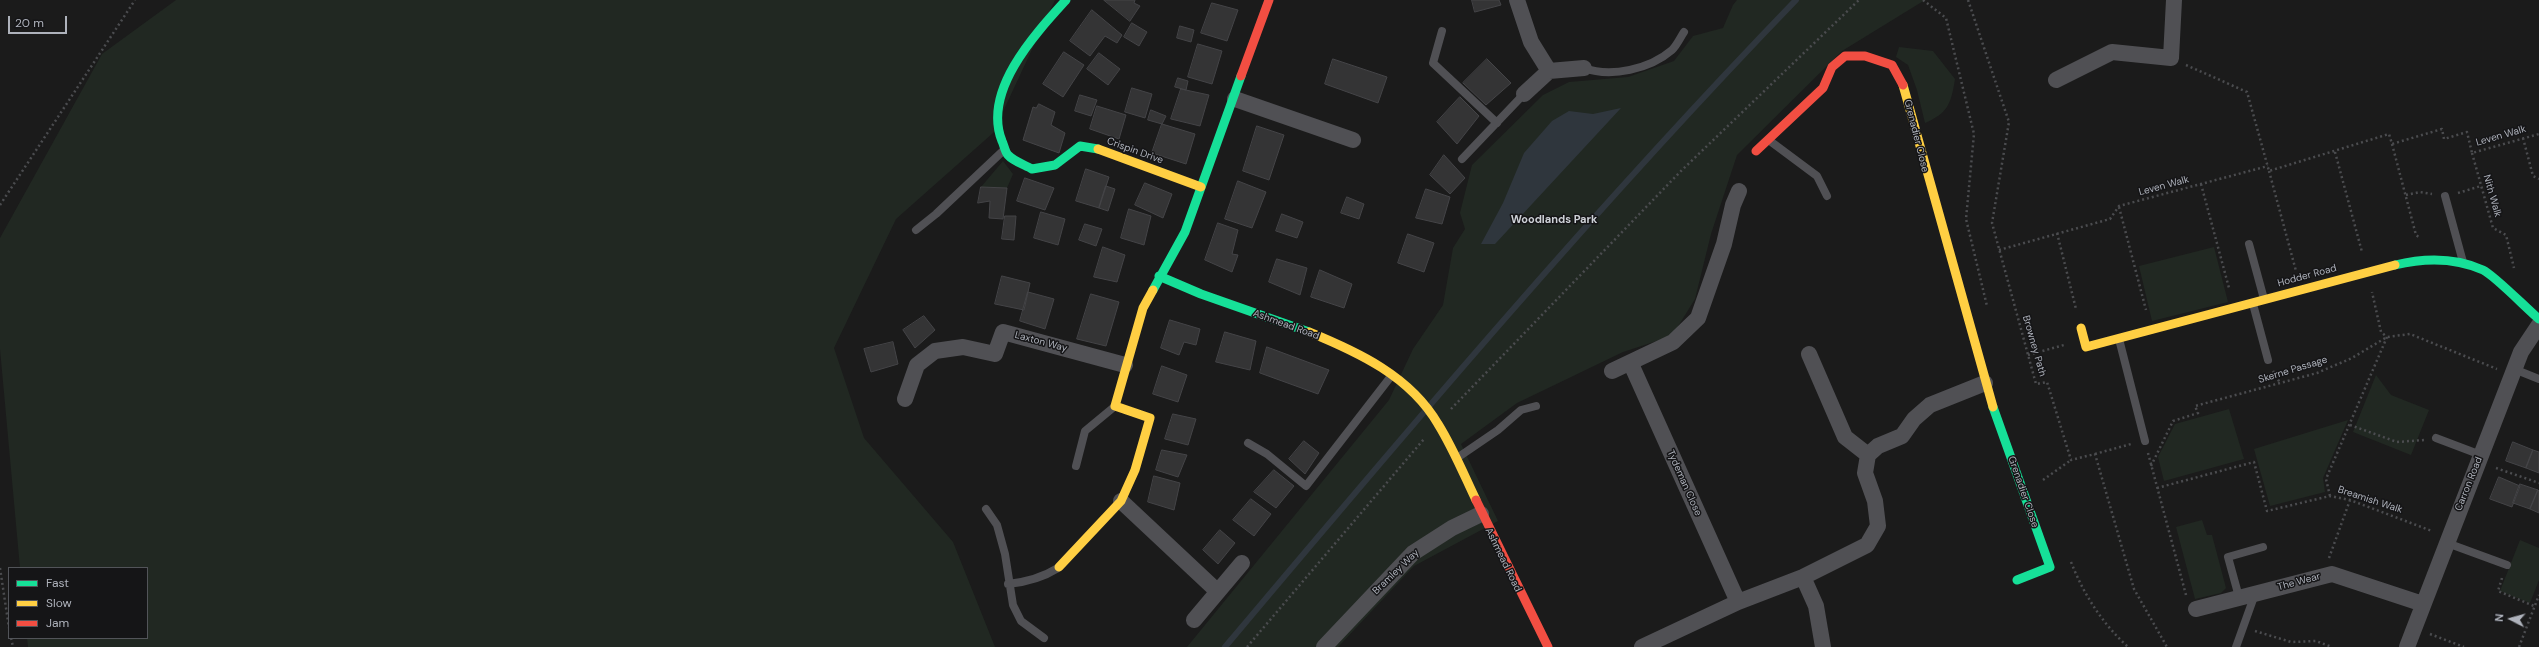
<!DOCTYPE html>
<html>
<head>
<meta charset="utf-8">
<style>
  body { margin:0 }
  #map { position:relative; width:2539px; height:647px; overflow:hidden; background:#1b1b1b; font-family:"DM Sans",sans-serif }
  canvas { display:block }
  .legend { position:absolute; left:8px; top:567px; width:140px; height:72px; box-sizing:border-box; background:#151517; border:1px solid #525459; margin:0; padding:5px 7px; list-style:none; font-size:12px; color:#aeb2bb }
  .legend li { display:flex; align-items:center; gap:8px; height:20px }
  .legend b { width:20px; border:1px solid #525459 }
  .north { position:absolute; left:2491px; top:599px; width:40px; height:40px; -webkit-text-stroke:3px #151517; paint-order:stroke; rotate:276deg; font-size:11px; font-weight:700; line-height:16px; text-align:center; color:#aeb2bb }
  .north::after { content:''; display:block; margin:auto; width:14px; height:18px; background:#aeb2bb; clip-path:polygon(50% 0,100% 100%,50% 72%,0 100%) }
  .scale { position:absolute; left:8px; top:16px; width:59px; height:18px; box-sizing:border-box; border:2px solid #aeb2bb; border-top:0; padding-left:5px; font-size:12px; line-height:14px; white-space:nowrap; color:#aeb2bb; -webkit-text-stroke:3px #151517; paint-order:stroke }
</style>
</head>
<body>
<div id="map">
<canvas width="2539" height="647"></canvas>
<ul class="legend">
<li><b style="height:5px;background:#16e098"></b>Fast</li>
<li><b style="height:5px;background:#ffcf43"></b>Slow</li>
<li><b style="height:5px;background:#f24e42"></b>Jam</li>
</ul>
<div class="north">N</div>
<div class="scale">20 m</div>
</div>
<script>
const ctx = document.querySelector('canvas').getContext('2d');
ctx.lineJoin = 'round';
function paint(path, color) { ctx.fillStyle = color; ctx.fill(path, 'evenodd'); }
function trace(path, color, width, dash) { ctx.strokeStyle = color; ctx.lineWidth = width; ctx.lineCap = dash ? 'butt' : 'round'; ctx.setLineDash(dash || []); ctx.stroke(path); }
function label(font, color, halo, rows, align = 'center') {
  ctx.font = font + ' "DM Sans",sans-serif'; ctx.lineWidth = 3; ctx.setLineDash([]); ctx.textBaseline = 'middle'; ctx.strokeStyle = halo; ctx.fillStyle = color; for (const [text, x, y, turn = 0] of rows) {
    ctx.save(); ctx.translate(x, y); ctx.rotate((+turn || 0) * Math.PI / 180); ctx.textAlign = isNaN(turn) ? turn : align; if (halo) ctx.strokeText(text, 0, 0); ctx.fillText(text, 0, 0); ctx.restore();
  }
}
paint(new Path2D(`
  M176 0H1055L993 133 896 219 834 348 864 438 953 542 995 647H28L27 638H147V568H20L0 349V238L102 54Z
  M1737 0H1925L1842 51 1737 155 1711 234 1695 299 1672 336 1623 352 1517 403 1461 444 1498 521 1414 566 1338 647H1187L1389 400 1413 349 1443 305 1453 248 1465 229 1460 213 1472 165 1543 95 1569 82 1628 77 1674 61 1693 36 1723 28 1733 5Z
  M1899 47 1933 51 1955 79C1951 104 1948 113 1925 123L1917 90 1908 65 1896 57Z
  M1003 161 1013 174 1007 188 981 187Z
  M2214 247 2228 302 2152 321 2139 266Z
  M2376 375 2391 395 2429 410 2411 455 2353 432Z
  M2229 409 2244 459 2164 481 2158 457 2175 424Z
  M2348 420 2323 478 2325 492 2270 506 2254 449Z
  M2202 520 2207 535H2212L2226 588 2221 593 2195 599 2176 527Z
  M2520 540 2539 548V580L2530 603 2500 591Z`), '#212822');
paint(new Path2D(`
  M1621 108 1495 244H1481L1503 203 1524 153 1552 121 1569 111 1593 114Z`), '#2f363d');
trace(new Path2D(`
  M1225 647C1410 427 1596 207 1796 0`), '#2f363d', 6);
const building = new Path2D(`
  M1104 0H1135L1134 3 1140 6 1130 21Z
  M1472 0H1499L1501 5 1475 12Z
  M1212 3 1238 10 1227 41 1201 33Z
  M1092 10 1122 35 1117 43 1105 36 1090 56 1070 41Z
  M1132 23 1147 32 1139 46 1124 37Z
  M1180 26 1194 30 1191 42 1177 38Z
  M1198 44 1222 51 1212 84 1188 77Z
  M1064 52 1084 65 1063 97 1043 84Z
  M1099 53 1120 69 1108 85 1087 69Z
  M1333 59 1387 77 1378 103 1325 84Z
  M1487 59 1511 83 1486 105 1463 83Z
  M1178 78 1188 81 1186 90 1175 87Z
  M1132 88 1152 94 1145 118 1125 112Z
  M1181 89 1209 95 1200 126 1171 119Z
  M1080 95 1097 100 1091 116 1075 111Z
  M1460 97 1479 116 1457 144 1437 122Z
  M1039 104 1055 112 1051 125 1065 133 1059 153 1023 140 1033 107 1036 108Z
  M1097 106 1126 115 1119 139 1090 129Z
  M1151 110 1166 116 1162 124 1148 120Z
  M1162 124 1195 134 1186 164 1152 153Z
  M1257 126 1284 135 1269 180 1243 171Z
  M1444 155 1465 178 1450 194 1430 175Z
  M1086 169 1109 177 1099 208 1076 201Z
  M1025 178 1054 188 1045 210 1017 201Z
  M1238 181 1266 192 1252 228 1225 219Z
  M1145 183 1172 194 1163 218 1135 205Z
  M1106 186 1115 189 1108 211 1099 208Z
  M981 187 1007 188 1003 219 989 218 990 201 978 203Z
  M1426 189 1450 197 1442 224 1416 218Z
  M1347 197 1364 204 1359 219 1341 213Z
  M1129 209 1151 216 1144 245 1121 238Z
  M1041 212 1065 219 1058 245 1034 238Z
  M1282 214 1303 222 1297 238 1276 231Z
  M1005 216H1016L1014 240 1002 239Z
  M1218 223 1238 230 1232 254 1238 255 1232 272 1205 260Z
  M1085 224 1102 229 1096 246 1079 240Z
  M1408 234 1434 243 1424 272 1398 263Z
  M1103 247 1125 255 1117 282 1094 277Z
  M1277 259 1307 268 1300 295 1269 282Z
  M1320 270 1352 284 1344 308 1311 297Z
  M1002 276 1030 283 1024 310 995 304Z
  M1028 292 1054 299 1045 329 1020 321Z
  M1091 294 1119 302 1106 346 1077 339Z
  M924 316 935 330 915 348 903 330Z
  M1170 320 1200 329 1196 345 1184 342 1179 355 1161 348Z
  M1225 332 1256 341 1250 370 1216 362Z
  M893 342 898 364 871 372 864 349Z
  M1267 347 1329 370 1318 394 1260 373Z
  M1162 366 1187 375 1178 402 1153 394Z
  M1173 414 1196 419 1188 445 1165 439Z
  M1304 441 1319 453 1305 474 1289 459Z
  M2513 442 2533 450 2526 468 2506 461Z
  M1162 450 1187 455 1178 477 1156 470Z
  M2533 450 2539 452V473L2526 468Z
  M1274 470 1294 486 1276 508 1254 492Z
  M1154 476 1180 483 1174 510 1148 502Z
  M2499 477 2520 486 2512 507 2490 499Z
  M2520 484 2538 490 2530 509 2513 503Z
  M2538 490 2539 491V513L2530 509Z
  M1251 499 1271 514 1254 536 1233 520Z
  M1220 530 1235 543 1218 564 1203 550Z`);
paint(building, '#343435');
trace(building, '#444447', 1);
trace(new Path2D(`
  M1923 0 1946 18 1974 134 1966 219 1987 306
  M1968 0 2009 122 1992 223 2036 384 2047 382 2071 460 2095 454 2134 589 2167 647
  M2186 65 2247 92 2269 171 2389 134 2392 144 2442 129 2444 139 2467 132 2472 153 2539 134
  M2523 138 2533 176 2539 179
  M2392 144 2416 235 2420 238
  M2335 152 2362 252
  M2472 153 2493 228 2506 235 2514 268
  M2269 171 2296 271
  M2201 184 2229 288
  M2458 193 2481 186
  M2406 195 2420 192 2432 194
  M0 205 135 0
  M2119 207 2146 310
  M2057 233 2076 309
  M1999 250 2110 219 2119 206 2268 166
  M2028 355 2064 345
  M2273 371 2280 383
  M1451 409 1681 171 1859 0
  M2350 425 2397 442 2424 440
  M2148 453 2186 595
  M2095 454 2131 444
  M2151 466 2173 421 2198 413 2195 406 2317 373 2352 358 2387 337 2410 334 2497 369
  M2496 468 2539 483
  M2043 480 2071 460
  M2157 488 2254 462 2267 511 2330 496 2350 500 2432 531
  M2330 496 2326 479 2387 337 2381 332 2372 292
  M2329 558 2350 500
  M2071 562C2084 595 2102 623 2128 647
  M0 568 9 628
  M2502 578 2498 591 2534 606
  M2255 631 2291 642 2316 641 2332 647
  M2430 634 2464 647
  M11 638 13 647
  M1247 647 1424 439
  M2519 647 2539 595`), '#4b4c4f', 2.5, [2, 3]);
trace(new Path2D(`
  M1442 31 1433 63 1497 123
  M1584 68C1611 78 1650 69 1672 50 1677 45 1680 38 1684 32
  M1770 141 1817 176 1827 196
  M1462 159 1524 94
  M2445 196 2463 262
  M916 230 936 214 1005 149
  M2249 244 2264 299
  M2253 304 2268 360
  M2119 339 2145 441
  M2514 369 2539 379
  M2436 438 2481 455
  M1248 443 1267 454 1306 486 1392 375
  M1457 458 1498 430 1521 410 1536 406
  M1076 466 1085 431 1114 407
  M986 509 997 525 1005 554 1013 605 1021 621 1044 638
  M2447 543 2507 565
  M1008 584C1027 582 1042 578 1058 568
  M2239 597 2228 557 2263 547
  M2236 647 2255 594`), '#505054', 8);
trace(new Path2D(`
  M1517 0 1531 42 1549 71
  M2056 80 2112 52 2171 58 2174 0
  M1524 94 1549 71 1584 68
  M1235 99 1353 140
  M1809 354 1845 437 1868 455
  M1631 364 1738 602
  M1612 371 1673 342 1698 318 1724 244 1733 205 1739 191
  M905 399 917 365 935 351 963 347 995 354 1003 332 1125 365
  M1121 501 1217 591
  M1803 577 1816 606 1823 647
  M2196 609 2332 574 2423 604
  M1194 620 1242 563
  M1324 647 1413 553 1452 528 1481 514
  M1642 647 1738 602 1803 577 1867 545 1878 526 1875 501 1865 473 1868 455 1878 446 1902 436 1914 419 1930 405 1985 383
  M2407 647 2521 352 2539 325`), '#505054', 16);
trace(new Path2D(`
  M1066 0C1035 34 982 91 1002 141 1004 145 1005 152 1008 155 1013 161 1025 165 1032 169L1055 165 1080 146 1098 149
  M2395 265C2424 258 2454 257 2483 270 2494 275 2527 309 2539 319
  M1159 276 1201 294 1309 332
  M1153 290 1185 232 1241 76
  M1993 407 2050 567 2017 580`), '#16e098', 9);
trace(new Path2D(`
  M1903 85 1993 407
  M1098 149 1201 187
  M2081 328 2086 347 2395 265
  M1309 332C1358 352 1410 376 1438 424 1453 448 1464 475 1476 500
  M1059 567 1121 501 1135 470 1150 418 1115 406 1143 308 1153 290`), '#ffcf43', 9);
trace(new Path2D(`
  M1241 76 1269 0
  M1756 151 1823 88 1832 67 1845 56H1865L1892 65 1903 85
  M1476 500 1548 647`), '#f24e42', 9);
label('10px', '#aeb2bb', '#151517', [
  ["Grenadier Close",1916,136,76],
  ["Leven Walk",2501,136,-16],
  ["Crispin Drive",1135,151,20],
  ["Leven Walk",2164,186,-15],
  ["Nith Walk",2492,196,74],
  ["Hodder Road",2307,276,-15],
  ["Ashmead Road",1286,325,20],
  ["Laxton Way",1041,342,15],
  ["Browney Path",2034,346,74],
  ["Skerne Passage",2293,370,-17],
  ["Tydeman Close",1684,483,66],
  ["Carron Road",2469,484,-68],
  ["Grenadier Close",2023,492,71],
  ["Breamish Walk",2370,500,18],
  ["Ashmead Road",1503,560,64],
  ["Bramley Way",1396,572,-44],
  ["The Wear",2299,582,-15]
]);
label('bold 11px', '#ced1d7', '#151517', [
  ["Woodlands Park",1554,220]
]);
</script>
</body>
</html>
